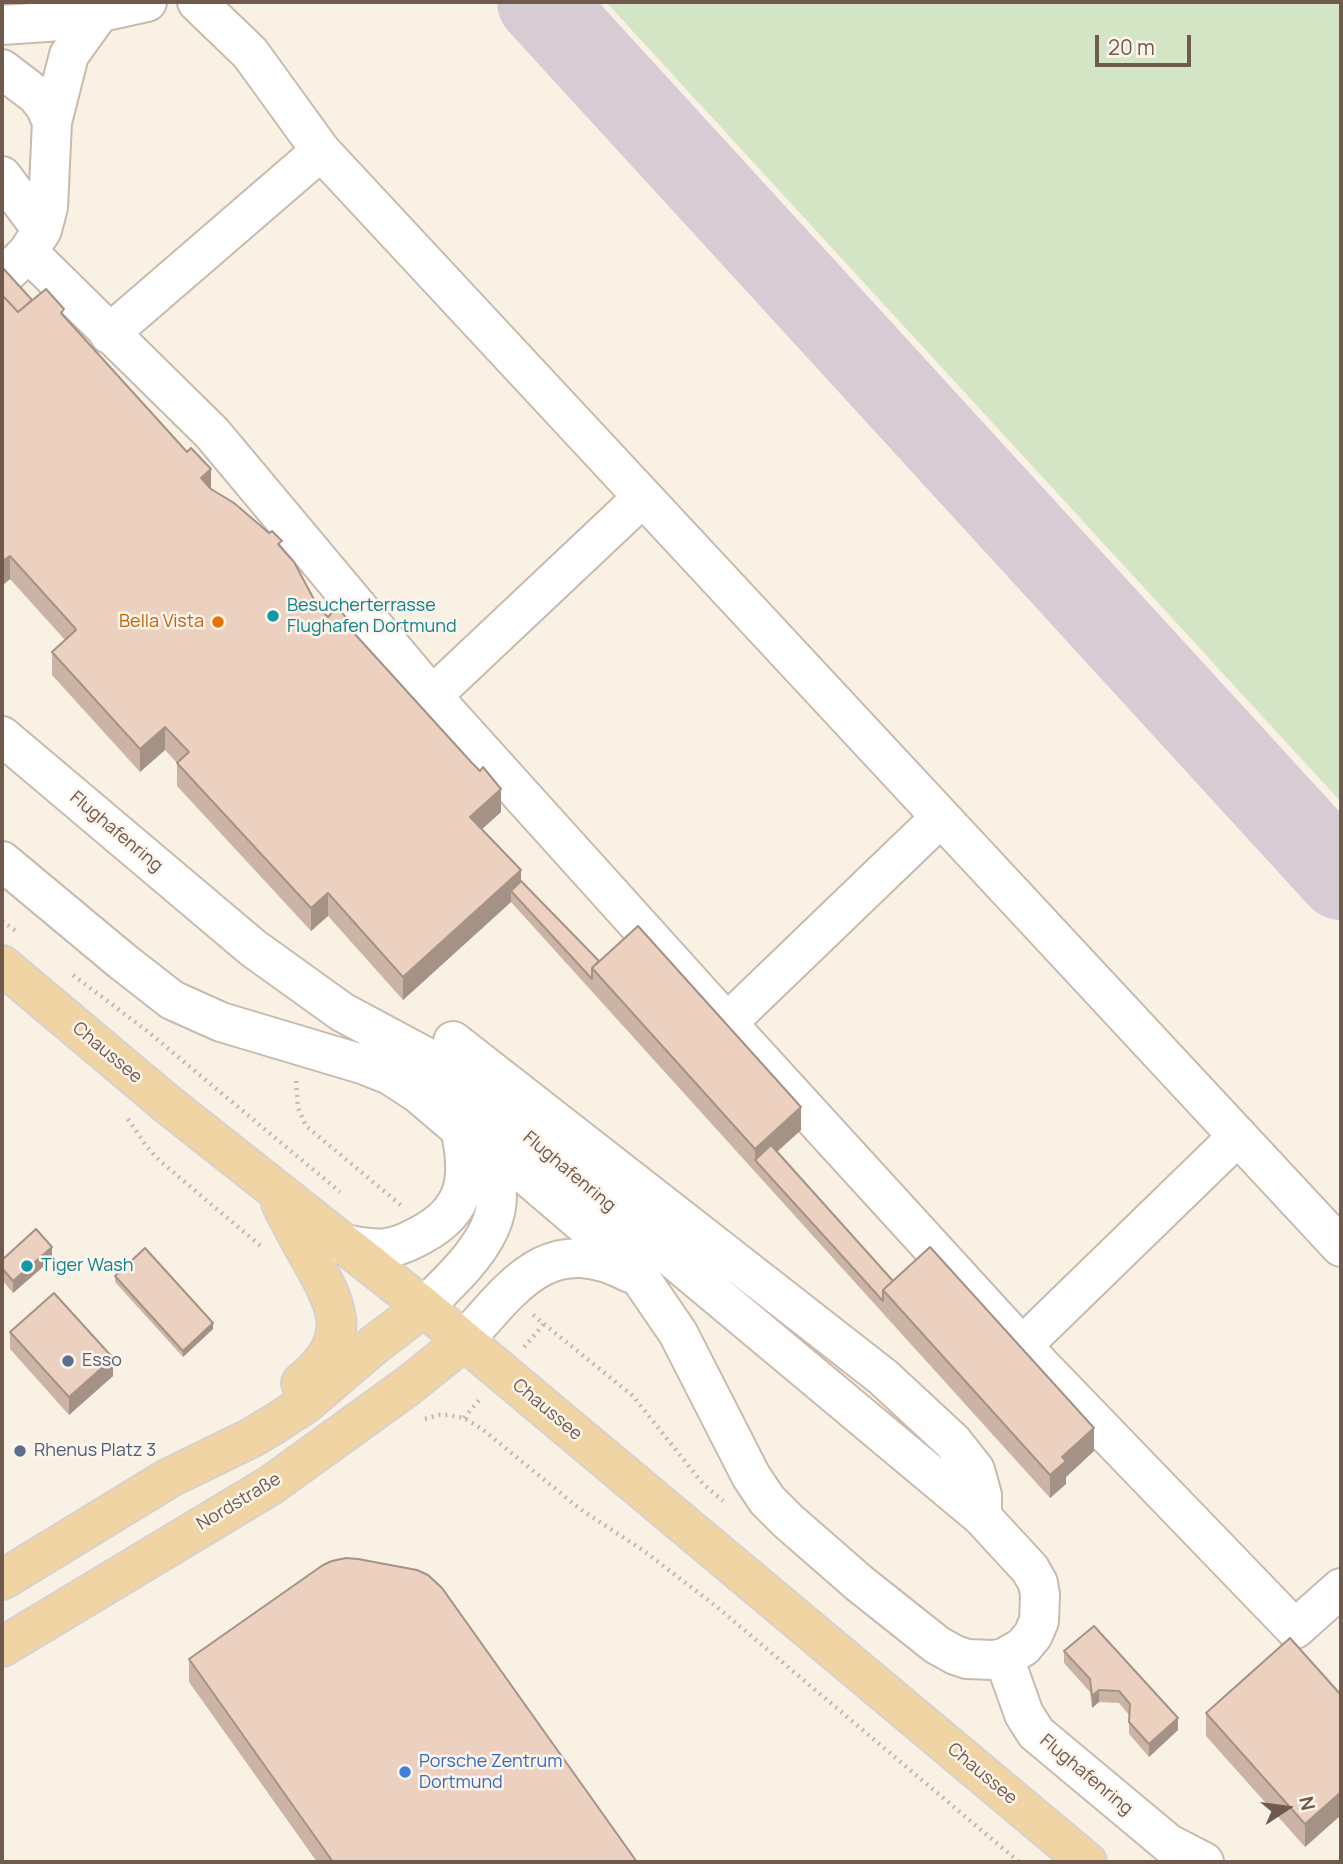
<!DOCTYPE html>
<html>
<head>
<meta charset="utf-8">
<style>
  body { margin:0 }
  #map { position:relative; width:1343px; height:1864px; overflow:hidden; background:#faf1e5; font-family:Manrope,sans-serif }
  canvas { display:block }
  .frame { position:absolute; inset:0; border:4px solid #70594d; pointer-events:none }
  .north { position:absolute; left:1252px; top:1773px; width:70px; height:70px; -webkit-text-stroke:5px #fdf5eb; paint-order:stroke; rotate:77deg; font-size:19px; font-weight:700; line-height:28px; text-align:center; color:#70594d }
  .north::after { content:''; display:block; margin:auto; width:24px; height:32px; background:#70594d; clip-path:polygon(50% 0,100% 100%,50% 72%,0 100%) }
  .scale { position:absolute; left:1095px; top:35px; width:96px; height:32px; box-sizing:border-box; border:4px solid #70594d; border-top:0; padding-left:9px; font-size:21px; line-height:24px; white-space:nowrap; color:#70594d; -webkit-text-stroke:5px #fdf5eb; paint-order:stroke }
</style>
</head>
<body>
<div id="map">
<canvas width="1343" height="1864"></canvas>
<div class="frame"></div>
<div class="north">N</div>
<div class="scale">20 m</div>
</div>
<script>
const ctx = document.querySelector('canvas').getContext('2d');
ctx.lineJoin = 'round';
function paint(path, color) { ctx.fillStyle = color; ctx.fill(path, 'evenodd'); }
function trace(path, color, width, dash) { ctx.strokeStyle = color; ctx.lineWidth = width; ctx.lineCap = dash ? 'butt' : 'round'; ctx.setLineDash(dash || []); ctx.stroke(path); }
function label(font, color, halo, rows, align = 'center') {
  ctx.font = font + ' Manrope,sans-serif'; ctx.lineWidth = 5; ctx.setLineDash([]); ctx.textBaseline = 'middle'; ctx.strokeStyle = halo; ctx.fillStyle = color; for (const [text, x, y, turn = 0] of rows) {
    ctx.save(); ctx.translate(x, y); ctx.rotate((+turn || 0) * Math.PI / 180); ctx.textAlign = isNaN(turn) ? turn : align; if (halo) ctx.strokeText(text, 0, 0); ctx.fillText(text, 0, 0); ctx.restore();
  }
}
paint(new Path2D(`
  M606 2H1341V802Z`), '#d3e5c5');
trace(new Path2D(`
  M540 2 1341 877`), '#d7cbd4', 86);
const minor = new Path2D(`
  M197 2 250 53 321 151 1341 1247
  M2 25 61 21 147 2
  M2 69 36 95 45 106 52 122 48 207 42 230 28 252 8 272
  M52 122 69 55 100 12
  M2 176 42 230
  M28 252 212 433 432 696 727 1023 1022 1346 1295 1629 1341 1588
  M109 334 321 151
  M432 696 643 497
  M2 736 253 948 342 1012 424 1056 472 1091 982 1517 1030 1569 1038 1583 1040 1595 1039 1621 1033 1635 1023 1647 1004 1658 994 1660 967 1659 955 1655 937 1645 859 1583 788 1521 767 1500 751 1476 678 1333 641 1279 615 1251 526 1175 460 1129 419 1094 390 1075 365 1065 221 1022 172 1000 122 961 2 861
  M727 1023 941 817
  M453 1041 883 1377 953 1442 975 1470 982 1495V1517
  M342 1244C356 1246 372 1250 386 1248 398 1247 410 1241 421 1235 468 1210 471 1176 460 1129
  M424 1307C472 1260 532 1206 471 1140
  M464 1341C514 1285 549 1231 630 1273
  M1022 1346 1238 1136
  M1004 1658 1024 1714 1036 1733 1169 1844 1204 1862`);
const major = new Path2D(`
  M2 965 166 1103 424 1307 1087 1862
  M281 1203C291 1223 301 1242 312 1261 341 1312 352 1341 301 1383
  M2 1580 169 1478 251 1438 276 1423 305 1404 374 1345 424 1307
  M2 1647 271 1485 408 1386 464 1341`);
trace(minor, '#cab9ad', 42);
trace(major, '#d7d1cd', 42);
trace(new Path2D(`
  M2 921 16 931
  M73 975 147 1031 340 1192
  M296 1081 298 1108 306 1126 403 1207
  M128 1119 147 1147 160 1161 263 1248
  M533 1315 633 1396 703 1484 723 1501
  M524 1347 544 1324
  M464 1418 480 1399
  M425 1419 439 1415H448L464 1418 482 1429 580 1509 644 1551 717 1607 1019 1862`), '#d1b4a3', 4.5, [2, 5]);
trace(minor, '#fff', 38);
trace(major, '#f1d4a4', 38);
paint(new Path2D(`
  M2 267 32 300 64 316 187 452 211 469V489L282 548 318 607 328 617 356 636 501 812 482 829 521 881 599 961 801 1130 777 1152 893 1281 1094 1451 1066 1477V1484L1050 1498 511 902 403 1000 328 916 311 931 177 786V763L165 750 140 772 52 675V652L65 640 10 579 4 584 2 581Z
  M52 1259 13 1293 2 1280V1260Z
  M115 1276 213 1329 183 1357 115 1282Z
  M10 1332 113 1376 69 1415 10 1349Z
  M1064 1651 1178 1730 1149 1757 1129 1734V1715L1119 1703 1099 1702 1092 1708 1090 1692 1064 1663Z
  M189 1659 637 1862H317L189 1682Z
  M1341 1695V1815L1305 1847 1206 1736V1713Z`), '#cbb4a5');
paint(new Path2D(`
  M211 469V492L201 478Z
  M10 556V579L4 584V560Z
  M165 727V750L140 772V749Z
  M501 789V812L470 840V817Z
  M521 870V894L511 891V902L403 1000V977Z
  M328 893V916L311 931V908Z
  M801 1107V1130L761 1166 755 1160V1149Z
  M52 1247V1259L13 1293V1281Z
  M213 1323V1329L183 1357V1351Z
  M113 1358V1376L69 1415V1397Z
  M1094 1428V1451L1066 1477V1484L1050 1498V1475L1062 1457Z
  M1099 1690V1702L1092 1708V1696Z
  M1178 1718V1730L1149 1757V1744Z
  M1341 1792V1815L1305 1847V1824Z`), '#a59286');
const building = new Path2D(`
  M2 267 32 300 18 312 2 295Z
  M46 289 64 309 61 313 187 452 191 448 211 469 201 478 211 489 234 503 269 533 272 531 282 541 278 544 294 562 318 607 328 617 337 607 356 629 353 632 472 763 480 771 483 767 501 789 470 817 521 870 403 977 328 893 311 908 177 763 189 752 165 727 140 749 52 652 76 630 75 628 10 556 4 560 2 558V295L18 312Z
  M521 881 599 961 592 968V979L511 891Z
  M638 926 801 1107 755 1149 592 968Z
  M771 1145 893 1281 883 1290V1301L755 1160Z
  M36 1229 52 1247 13 1281 2 1268V1260Z
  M930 1247 1094 1428 1062 1457 1066 1461 1050 1475 883 1290Z
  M145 1248 213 1323 183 1351 115 1276Z
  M54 1293 113 1358 69 1397 10 1332Z
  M346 1558 358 1559 417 1570 428 1575 442 1588 637 1862H333L189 1659 323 1565 332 1561Z
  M1094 1626 1178 1718 1149 1744 1129 1722 1130 1704 1119 1691 1099 1690 1092 1696 1090 1679 1064 1651Z
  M1290 1638 1341 1695V1792L1305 1824 1206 1713Z`);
paint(building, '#ecd1c0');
trace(building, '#a59286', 2);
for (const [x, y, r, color] of [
  [273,616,7,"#0f9aa8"],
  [218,622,7,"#e8710a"],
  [27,1266,7,"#0f9aa8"],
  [68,1361,7,"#5c6f8a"],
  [20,1451,7,"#5c6f8a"],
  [405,1772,7,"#3f7fe0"]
]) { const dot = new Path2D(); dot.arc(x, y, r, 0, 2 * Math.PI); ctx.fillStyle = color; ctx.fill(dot); trace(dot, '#fdf5eb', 2.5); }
label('18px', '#0d838f', '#fdf5eb', [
  ["Besucherterrasse",287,606],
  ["Flughafen Dortmund",287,627],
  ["Tiger Wash",41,1266]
], 'left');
label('18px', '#c56008', '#fdf5eb', [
  ["Bella Vista",204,622]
], 'right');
label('18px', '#70594d', '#fdf5eb', [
  ["Flughafenring",116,832,40],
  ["Chaussee",107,1053,40],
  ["Flughafenring",569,1172,40],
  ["Chaussee",547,1410,40],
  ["Nordstraße",239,1502,-31],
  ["Chaussee",982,1774,40],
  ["Flughafenring",1086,1775,40]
]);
label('18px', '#4e5e75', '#fdf5eb', [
  ["Esso",82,1361],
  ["Rhenus Platz 3",34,1451]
], 'left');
label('18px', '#366cbe', '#fdf5eb', [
  ["Porsche Zentrum",419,1762],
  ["Dortmund",419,1783]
], 'left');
</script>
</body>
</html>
